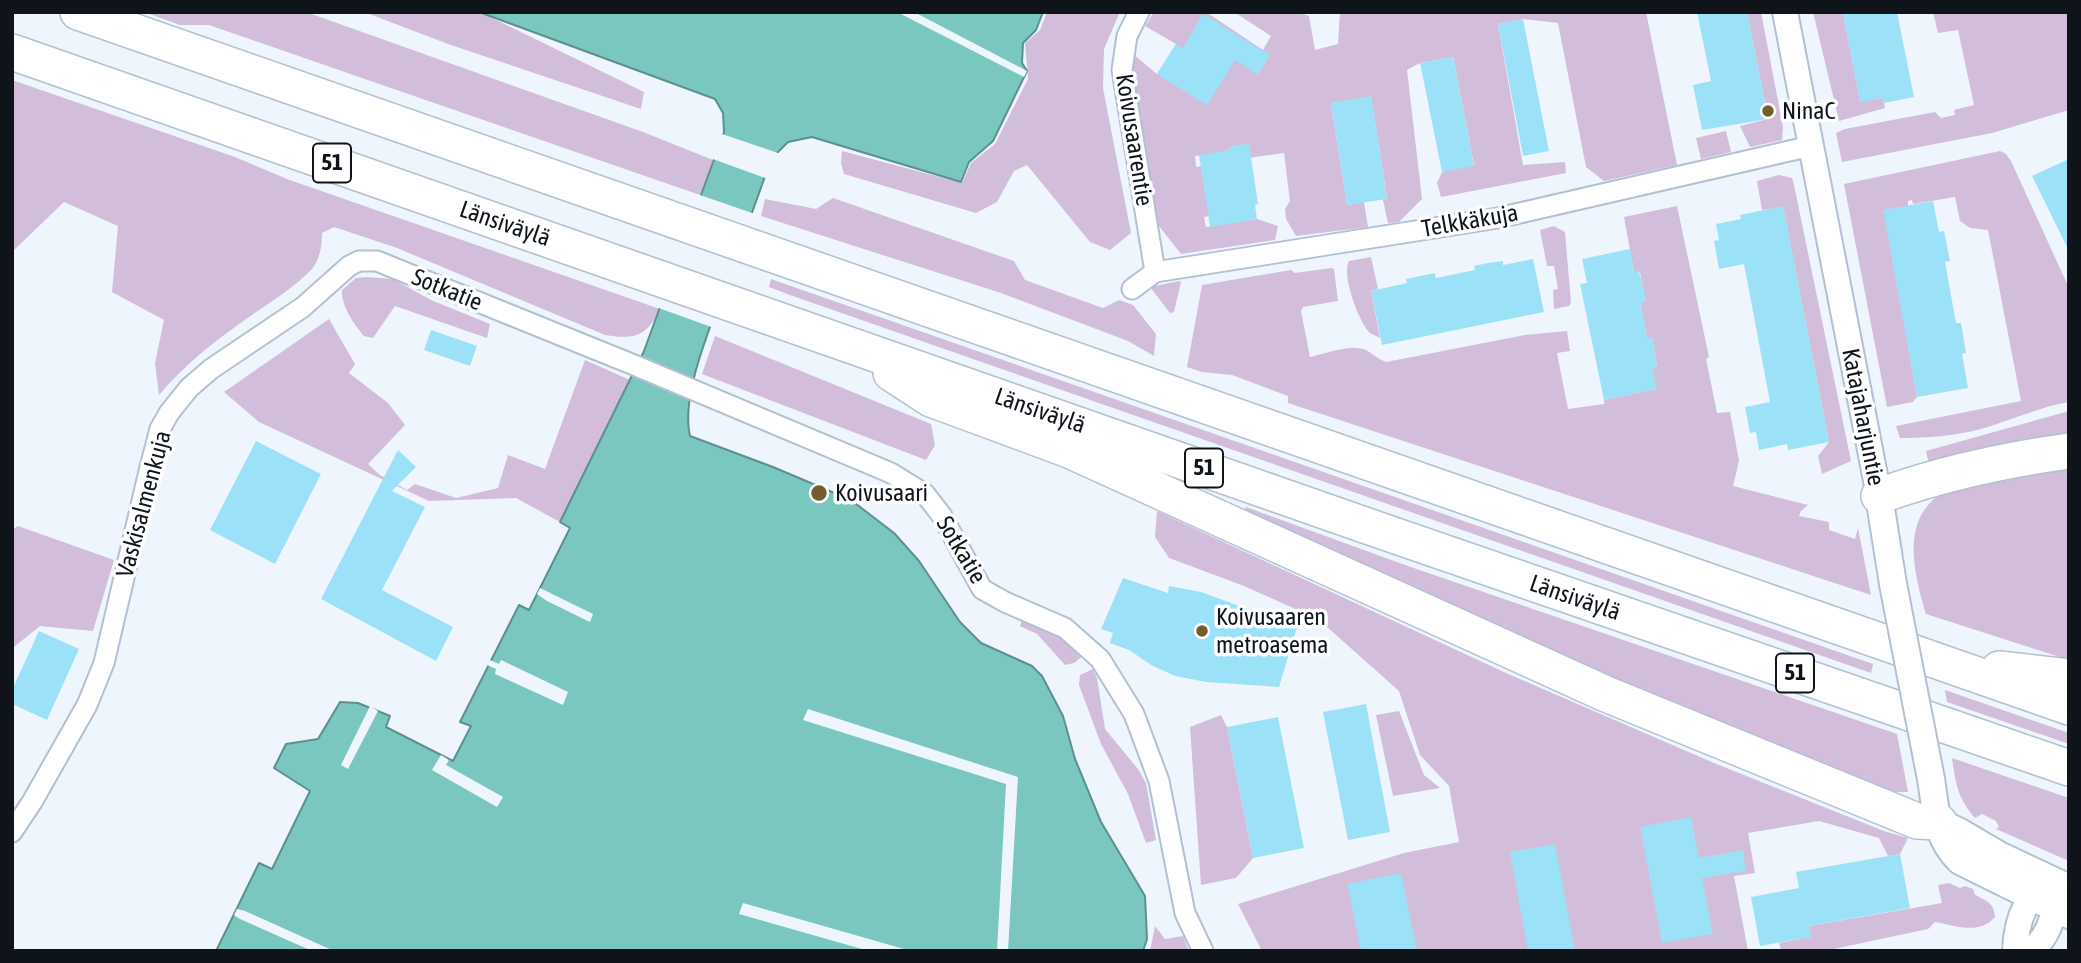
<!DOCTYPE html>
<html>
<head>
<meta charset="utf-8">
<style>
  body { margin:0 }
  #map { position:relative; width:2081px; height:963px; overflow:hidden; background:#eff5fd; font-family:"Asap Condensed",sans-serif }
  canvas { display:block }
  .frame { position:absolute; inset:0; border:14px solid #0e141a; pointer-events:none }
</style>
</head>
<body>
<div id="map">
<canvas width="2081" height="963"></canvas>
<div class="frame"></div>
</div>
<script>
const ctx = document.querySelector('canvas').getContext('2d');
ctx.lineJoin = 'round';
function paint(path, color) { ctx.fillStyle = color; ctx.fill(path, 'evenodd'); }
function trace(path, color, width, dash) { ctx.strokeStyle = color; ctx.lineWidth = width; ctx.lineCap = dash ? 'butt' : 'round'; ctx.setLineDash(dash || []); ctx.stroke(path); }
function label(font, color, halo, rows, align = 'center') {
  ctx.font = font + ' "Asap Condensed",sans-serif'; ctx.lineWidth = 7; ctx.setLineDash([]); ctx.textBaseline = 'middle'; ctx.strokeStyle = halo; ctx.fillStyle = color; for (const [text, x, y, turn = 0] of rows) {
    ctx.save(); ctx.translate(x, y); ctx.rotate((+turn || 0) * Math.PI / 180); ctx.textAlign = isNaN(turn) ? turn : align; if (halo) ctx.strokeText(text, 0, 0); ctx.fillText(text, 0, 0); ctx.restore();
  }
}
paint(new Path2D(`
  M144 12H306L643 132 713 160 700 195 209 25H180Z
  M364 12H674L715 99 488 16 644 92 641 109 448 44Z
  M1047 12H1120L1104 49 1103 88 1131 233 1110 250 1090 242 1027 165 1014 171 997 202 976 213 844 174 841 163 842 151 962 183 971 163 995 144 1028 79 1025 43 1040 30Z
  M1154 12H1206L1263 50 1271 36 1234 12H1297L1309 16 1315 50 1338 44 1340 12H1646L1677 165 1604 181 1586 167 1558 23 1523 19 1498 24 1523 165 1565 162 1566 173 1441 197 1437 183 1442 172 1474 165 1453 57 1420 63 1407 70 1422 199 1399 222 1388 223 1383 200 1387 198 1371 97 1331 103 1347 205 1364 202 1368 227 1296 236 1286 219 1285 209 1290 201 1284 153 1248 158 1246 148 1195 156 1196 167 1201 166 1209 216 1204 217 1206 227 1257 219 1278 226 1275 240 1181 254 1159 226 1132 81 1133 54 1157 74 1176 44 1145 26Z
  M1747 12H1761L1783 127 1782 140 1750 147 1740 126 1768 119Z
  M1813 12H1843L1860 101 1883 98 1885 108 1839 121Z
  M1933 12H2069V110L1992 133 1842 162 1836 133 1845 129 1935 112 1941 118 1955 115 1954 110 1974 105 1958 30 1938 33Z
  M12 80 235 157 287 179 660 309C647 336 635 340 605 335L397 248 334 227 322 233C322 246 320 259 312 269 295 287 272 301 252 315 217 339 186 363 159 395L155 363 164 320 112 292 118 226 64 202 12 252Z
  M1726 131 1731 152 1701 159 1696 138Z
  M2000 151 2006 154 2011 161 2069 288V402C2038 407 2010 421 1981 429 1955 436 1926 438 1900 438L1896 426 2021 401 1988 230 1970 228 1960 221 1955 197 1913 204 1912 200 1908 201V206L1884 210 1917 397 1913 402 1887 407 1844 184Z
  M1779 175 1792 178 1794 185 1851 461 1822 474 1818 456 1829 442 1783 207 1762 210 1757 181Z
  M833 198 1014 261 1025 280 1103 308 1119 300 1133 305 1156 334 1154 356 1128 341 1001 293 761 216 765 199 816 209Z
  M1677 206 1709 357 1706 359 1717 413 1730 412 1739 461 1733 486 1808 505 1801 511 1799 516 1829 522V530L1855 539 1858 528 1871 595 1288 403V396L1232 375 1202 372 1187 367 1202 285 1291 270 1295 273 1331 268 1334 269 1338 301 1308 306 1303 307 1301 311 1310 357C1325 354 1352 343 1366 350 1373 354 1378 359 1386 362L1525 335 1567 331 1570 351 1557 353 1568 409 1604 404V400L1656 389 1652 368 1657 367 1652 338H1647L1640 303 1645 301 1640 272H1634L1624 217Z
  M1554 226 1565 232 1571 303 1569 306 1554 309 1553 290 1558 289 1554 266H1547L1540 230Z
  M1371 257 1378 289 1371 291 1380 338C1379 337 1371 334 1370 333 1359 323 1341 274 1349 261Z
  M367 277 393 279 431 300 490 324 487 338 395 306 373 338 364 336C354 324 341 306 342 290L356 278Z
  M771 279 1873 664 1871 673 790 295 769 287Z
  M1179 281 1181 282 1174 312 1170 313 1150 287Z
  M329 319 355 364 349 373 388 403 405 425 368 464 380 475 407 490 415 484 456 498 498 488 508 455 545 469 585 360 630 380 560 522 516 498 429 501 259 422 224 392Z
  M715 336 931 424 935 445 926 460 702 374Z
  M2069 411V443L1929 465 1926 451Z
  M2069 467V660L1926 614C1911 563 1898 504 1963 484 1976 480 1992 482 2006 480 2027 476 2047 470 2069 467Z
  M1246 507 1405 565 1897 734 1908 792H1892L1672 703 1267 527 1243 512Z
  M1157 511 1506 673 1714 763 1884 831 1908 838 1900 854 1888 856 1879 838 1819 821 1748 833 1755 873 1734 876 1748 951H1262L1238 904 1404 853 1459 842 1449 786 1420 755 1399 691 1318 619 1244 586 1169 558 1155 537Z
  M18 526 114 560 93 631 40 626 14 647 12 530Z
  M1023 618 1057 633 1084 655 1074 663 1065 665 1037 634 1020 626Z
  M1093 669 1097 678 1105 729 1138 769 1146 783 1156 840 1146 843 1128 794 1101 744 1079 685 1080 675Z
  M1945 690 2069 733V744L1947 702Z
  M1399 711 1424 775 1440 788 1393 796 1376 715Z
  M1221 715 1227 727 1253 858 1236 878 1201 885 1190 727Z
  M1952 758 2069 798V861L1996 829 1999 827 1996 821 1982 814 1975 818C1957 797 1956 784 1952 758Z
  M1949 883 1960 888 1965 886 1973 889 1975 895C1987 901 1994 903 1995 917 1980 935 1956 926 1935 922L1928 929 1824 951H1781L1779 943 1810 937 1809 926 1942 903 1938 885Z
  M1155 926 1165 939 1183 936 1189 951H1150Z`), '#d2bdda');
const water = new Path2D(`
  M479 12H1043L1036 30 1023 43 1022 63 1027 71 993 141 969 162 961 182 812 137 788 142 771 159C757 200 742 240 727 281 713 321 680 394 690 436L773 467 851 500 894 533 919 561 960 622 981 643 1032 666 1042 676 1063 716 1075 759 1101 822 1145 896 1147 939 1143 951H216L259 863 272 869 310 791 274 768 286 744 318 739 340 702 358 703 390 716 386 727 453 761 471 726 460 722 519 605 529 610 570 528 560 522 644 351 724 132 723 113 715 99Z`);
paint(water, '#7ac7c0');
trace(water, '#5a918e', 2);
paint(new Path2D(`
  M897 12H914L1027 71 1024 77Z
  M719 133 781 154 774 161 768 179 710 158Z
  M697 194 755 214 714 328 656 307Z
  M540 588 593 614 590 622 547 601 537 594Z
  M490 660 499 664 501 660 568 692 563 705 495 674 496 669 487 665Z
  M370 706 378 711 348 769 341 765Z
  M808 709 1018 777 1008 951H997L1006 784 803 720Z
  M441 755 449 760 446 765 503 797 497 807 432 770Z
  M743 903 911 951H869L739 914Z
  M237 909 245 911 334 951H312L240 919 234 915Z`), '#eff5fd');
paint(new Path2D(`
  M1697 12H1747L1768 119 1702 130 1693 85 1711 81Z
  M1843 12H1897L1914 97 1884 103 1883 98 1860 102Z
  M1203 14 1270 55 1258 75 1235 60 1207 105 1157 74 1176 44 1183 48Z
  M1523 19 1549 151 1523 156 1498 24Z
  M1453 57 1474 166 1442 172 1420 63Z
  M1371 96 1387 199 1347 205 1331 103Z
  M1249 143 1258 204 1255 205 1257 219 1210 227 1199 155 1230 150 1229 147Z
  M2069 159V251L2032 176Z
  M1933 201 1939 232 1944 231 1950 261 1945 262 1956 323H1961L1966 353 1962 354 1968 388 1917 397 1883 210Z
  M1783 206 1829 442 1788 450 1787 444 1759 450 1756 432 1750 433 1745 407 1770 402 1744 264 1719 269 1714 241 1719 240 1716 224 1741 219 1740 215Z
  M1630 249 1634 272 1639 271 1646 301 1640 303 1647 338 1652 337 1657 367 1652 368 1657 389 1604 400 1580 284 1587 283 1582 259Z
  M1533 259 1544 312 1382 345 1371 291 1407 283 1406 279 1435 273 1436 278 1475 270 1474 266 1488 263 1503 261V265Z
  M431 330 477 346 470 366 424 350Z
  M256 441 321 474 275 564 210 530Z
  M398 450 416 467 392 491 425 507 382 590 453 627 436 661 321 599Z
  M1123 578 1168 593 1169 586 1201 592 1297 627 1279 687 1206 682 1175 676 1151 665 1129 650 1110 643 1113 633 1101 629Z
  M39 631 79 649 47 720 12 704V690Z
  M1366 704 1390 832 1348 840 1323 712Z
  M1278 717 1304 848 1253 858 1227 727Z
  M1691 817 1699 858 1743 850 1746 871 1702 878 1713 934 1662 943 1640 827Z
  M1555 844 1575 951H1528L1510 852Z
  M1900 854 1910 908 1809 926 1811 937 1760 946 1751 897 1799 888 1796 872Z
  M1401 873 1417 951H1361L1347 884Z`), '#9be2f9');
const minor = new Path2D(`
  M1139 12 1127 36 1122 70 1155 272
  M1132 289 1155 272 1498 218 1811 146
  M12 832 32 802 87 705 104 663 150 467 160 429 169 413 189 388 211 369 303 307 349 266 359 261H377L634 365 891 473 925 494 942 516 982 589 1005 602 1065 628 1100 659 1134 714 1159 781 1185 913 1203 951`);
const tertiary = new Path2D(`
  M1785 12 1879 496
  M2015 951C2016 922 2025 894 2053 881 2059 905 2051 936 2030 951`);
const secondary = new Path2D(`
  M1879 496 1893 584
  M1931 779C1936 811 1936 838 1960 861L2069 915
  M1939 822 1958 831 1999 855 2069 888`);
const motorway = new Path2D(`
  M78 12 2069 707
  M12 52 1373 528 2069 768
  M891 373 931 399 1069 450 1606 694 1917 821 1939 822
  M1879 496C1940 474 2004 460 2069 451
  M1999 669 2069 677`);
trace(minor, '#b2c1d2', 23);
trace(tertiary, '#b2c1d2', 28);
trace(secondary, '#b2c1d2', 30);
trace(motorway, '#b2c1d2', 38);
trace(minor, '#fff', 19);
trace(tertiary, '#fff', 24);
trace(secondary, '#fff', 26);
trace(motorway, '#fff', 35);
const secondaryBridge = new Path2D(`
  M1893 584 1931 779`);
trace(secondaryBridge, '#b2c1d2', 30, []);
trace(secondaryBridge, '#fff', 26);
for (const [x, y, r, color] of [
  [1768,111,7,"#705f2d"],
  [819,493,9,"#705f2d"],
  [1202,631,7,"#705f2d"]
]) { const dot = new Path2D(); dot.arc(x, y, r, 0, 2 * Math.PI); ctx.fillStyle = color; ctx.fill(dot); trace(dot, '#fff', 2.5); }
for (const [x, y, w] of [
  [332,163,38],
  [1204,468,38],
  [1795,673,38]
]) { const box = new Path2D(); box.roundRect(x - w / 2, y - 19.5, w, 39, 5); ctx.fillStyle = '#fff'; ctx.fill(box); trace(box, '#0e141a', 2); }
label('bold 23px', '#0e141a', null, [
  ["51",332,163],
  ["51",1204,468],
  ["51",1795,673]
]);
label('24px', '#0e141a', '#fff', [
  ["NinaC",1782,111],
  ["Koivusaari",835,493],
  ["Koivusaaren",1216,617],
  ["metroasema",1216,645]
], 'left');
label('24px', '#0e141a', '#fff', [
  ["Koivusaarentie",1134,140,81],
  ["Telkkäkuja",1470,221,-10],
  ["Länsiväylä",505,224,19],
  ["Sotkatie",447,290,22],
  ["Länsiväylä",1040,411,19],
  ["Katajaharjuntie",1863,417,79],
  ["Vaskisalmenkuja",144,504,-75],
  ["Sotkatie",961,550,59],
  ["Länsiväylä",1575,598,19]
]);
</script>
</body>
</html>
